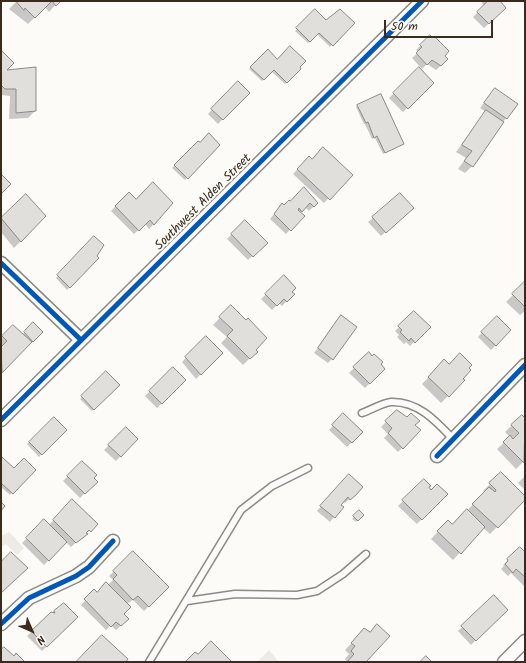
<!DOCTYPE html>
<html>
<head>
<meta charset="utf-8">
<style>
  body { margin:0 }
  #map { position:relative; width:526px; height:663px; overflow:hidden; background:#fcfbf8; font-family:Kalam,sans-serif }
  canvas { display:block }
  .frame { position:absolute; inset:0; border:2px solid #3b2a1e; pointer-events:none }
  .north { position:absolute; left:12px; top:611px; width:40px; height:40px; -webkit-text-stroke:3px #fdfcf7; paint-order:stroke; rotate:135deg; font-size:11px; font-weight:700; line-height:16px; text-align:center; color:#3b2a1e }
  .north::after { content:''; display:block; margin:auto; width:14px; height:18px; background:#3b2a1e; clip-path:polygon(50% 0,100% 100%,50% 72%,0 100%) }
  .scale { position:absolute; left:384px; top:20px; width:109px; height:18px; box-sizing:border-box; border:2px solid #3b2a1e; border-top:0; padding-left:5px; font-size:12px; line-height:14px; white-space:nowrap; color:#3b2a1e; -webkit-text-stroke:3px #fdfcf7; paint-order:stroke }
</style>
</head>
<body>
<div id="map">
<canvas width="526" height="663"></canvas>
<div class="frame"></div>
<div class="north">N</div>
<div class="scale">50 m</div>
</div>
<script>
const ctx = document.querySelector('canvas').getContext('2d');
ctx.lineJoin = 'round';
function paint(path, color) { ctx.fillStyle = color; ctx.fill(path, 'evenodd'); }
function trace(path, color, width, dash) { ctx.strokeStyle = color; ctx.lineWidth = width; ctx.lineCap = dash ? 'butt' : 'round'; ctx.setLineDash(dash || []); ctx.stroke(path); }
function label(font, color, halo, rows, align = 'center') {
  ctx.font = font + ' Kalam,sans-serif'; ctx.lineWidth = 4; ctx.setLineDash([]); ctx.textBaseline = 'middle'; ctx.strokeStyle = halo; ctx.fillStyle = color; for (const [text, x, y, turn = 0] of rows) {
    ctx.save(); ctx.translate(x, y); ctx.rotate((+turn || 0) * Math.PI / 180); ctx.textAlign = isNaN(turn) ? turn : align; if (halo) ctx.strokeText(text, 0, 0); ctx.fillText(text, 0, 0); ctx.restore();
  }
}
paint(new Path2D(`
  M9 532 24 548 17 555 6 544 1 547V536Z
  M269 650 279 662H257Z`), '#edebe6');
paint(new Path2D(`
  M17 1H59L49 12 45 7 28 24 9 9Z
  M481 1H499L505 8 484 28 473 17 484 6Z
  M315 10 326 21 354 23 330 47 317 34 308 43 295 31Z
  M430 36 447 60 436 70 427 64 422 69 412 58 419 52 416 50Z
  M1 51 5 71 35 111 28 118 9 119 10 96 1 95Z
  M268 51 277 60 300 69 285 84 271 71 262 81 249 69Z
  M419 69 433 83 403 112 389 98Z
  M238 83 248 93 218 124 208 114Z
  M495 89 516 104 472 166 465 173 458 169 466 158 456 152 486 112 480 108Z
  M358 105 403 144 383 154 375 138 372 139 365 124H364L356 107Z
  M198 142 219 145 185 180 172 168Z
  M309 158 351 175 324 203 293 174Z
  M304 189 317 203 309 211 305 207 300 213 303 216 286 234 270 219 278 209 290 203Z
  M129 193 154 224 149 229 145 224 134 234 111 211Z
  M26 195 45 216 14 248 1 232V220Z
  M408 213 381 236 368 222 373 218Z
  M245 221 266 243 248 260 227 239Z
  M94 238 95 256 98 258 67 290 56 278Z
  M284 277 293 294 282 306 279 303 272 310 261 299Z
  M525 283V311L520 315 506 302Z
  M231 307 256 352 243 365 221 343 227 337 213 325Z
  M414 312 429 327 410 346 406 342 404 344 397 337 399 335 395 331Z
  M497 317 510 330 491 350 478 337Z
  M337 321 332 359 328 363 314 353Z
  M33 324 41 332 1 372V348L3 346 1 344V339L13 326 22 335Z
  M206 338 221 353 196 379 182 362Z
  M369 353 384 369 365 388 349 373Z
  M445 361 449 365 467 368 462 379 464 380 441 403 422 384Z
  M173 368 185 380 157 408 145 396Z
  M106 373 118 385 92 411 80 399Z
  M397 411 419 431 398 452 384 438 388 434 381 427Z
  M343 415 362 432 347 447 329 430Z
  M522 416 525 420V460L516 469 497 449 510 437 505 432Z
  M54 418 65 430 39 457 27 444Z
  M126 428 137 439 116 461 104 450Z
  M2 458 14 470H35L10 495 1 487Z
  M82 462 96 482 80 498 63 481Z
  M501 473 525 499 490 534 483 528 453 560 431 539 448 521 452 526 485 492 483 491Z
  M525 476V490L518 483Z
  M344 480 362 487 345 503 343 501 340 505 342 507 330 522 317 511Z
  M424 480 431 491 446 494 417 524 398 506Z
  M72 500 97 524 71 547 66 542 44 565 22 543 44 521 49 525Z
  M359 512 362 515 356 522 352 519Z
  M520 548 525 553V587L511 573 508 576 501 569 504 566 503 565Z
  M133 553 168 587 144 611 133 600 127 604 123 614 128 619 116 630 111 625 106 630 81 605 94 591 97 593 108 585 113 580 109 576Z
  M494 596 506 610 471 645 458 631Z
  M55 611 76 617 42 651 27 636 51 613Z
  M358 636 365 662H347L345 659 349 654 345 650Z`), '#0003');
const building = new Path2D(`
  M16 1H61L56 6 52 1 35 18 25 8 24 10Z
  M488 1H500L506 8 489 24 477 12Z
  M315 9 326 20 340 9 355 23 333 46 319 33 310 42 296 28Z
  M430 35 433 38 434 36 449 51 445 56 448 59 441 66 432 60 427 65 416 53 422 47 420 45Z
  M290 46 306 61 300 67 301 69 287 83 274 70 264 80 250 67 268 49 277 59Z
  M1 50 14 63 7 70 36 67V111L16 113V89H5L1 85Z
  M419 67 434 83 408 109 393 93Z
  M238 81 250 93 223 120 211 109Z
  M495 88 518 104 507 119 484 103Z
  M381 94 404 144 385 153 377 136 374 138 368 122 366 123 357 105Z
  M486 110 504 122 473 167 464 161 472 151 462 145Z
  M209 133 220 145 188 179 174 165 198 141 200 142Z
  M323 147 353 175 330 200 297 169 309 156 312 159Z
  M1 174 11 184 1 194Z
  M153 182 173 203 154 225 150 220 139 231 115 206 129 192 136 199Z
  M304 187 318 203 314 207 310 203 302 212 299 208 298 210 305 216 291 231 274 214 282 203 284 205 289 200 290 201Z
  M400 193 414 208 386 233 372 217Z
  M26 194 46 216 21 242 1 218Z
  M245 220 268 243 253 257 231 234Z
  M94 236 104 245 97 256 99 258 70 288 57 275Z
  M284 275 296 288 292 292 295 294 287 302 284 299 277 306 265 294Z
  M525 281V307L512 294Z
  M231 305 246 320 248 318 267 338 256 350 258 352 250 359 227 336 233 330 219 317Z
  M414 311 431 327 415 343 411 338 409 341 400 332 402 330 398 326Z
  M341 315 357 327 333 360 318 348Z
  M497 316 511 330 496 346 481 332Z
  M33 322 43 332 33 342 24 332Z
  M13 325 32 342 2 373 1 347 7 341 2 336Z
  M206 336 223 353 201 375 185 357Z
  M369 352 372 356 374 354 383 362 381 364 385 369 370 384 353 367Z
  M460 353 472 365 469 368 471 370 463 379 465 380 449 397 428 377 444 359 449 364Z
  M173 367 186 380 162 404 149 391Z
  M106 371 120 385 94 410 81 396Z
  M397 410 407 417 411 413 420 421 415 425 421 430 403 449 388 433 392 428 385 421Z
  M343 413 363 432 352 443 332 425Z
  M522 415 525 418 524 463 503 442 510 435 513 439 519 433 511 425Z
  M54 417 67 430 42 455 29 442Z
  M126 427 138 439 121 457 108 445Z
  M2 457 14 468 24 458 36 470 13 494 1 483Z
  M82 461 97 475 94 478 98 482 85 494 67 476Z
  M501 472 525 496V500L498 528 472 504 489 487 495 492 496 490 489 483Z
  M349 474 363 487 356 495 350 500 348 497 341 505 344 507 335 518 320 506Z
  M424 479 431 486 429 487 431 490 437 484 448 494 422 520 402 500Z
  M72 499 98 524 91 532 89 530 86 533 88 534 76 543 53 520Z
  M1 502 5 506 1 511Z
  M467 509 485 527 461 554 437 531 448 520 452 524Z
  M359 510 364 515 358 521 353 516Z
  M44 519 67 542 49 561 26 538Z
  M520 547 525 552V577L516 569 513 573 505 564 508 561 507 559Z
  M133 551 169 587 149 607 138 596 133 600 113 579 117 575 113 571Z
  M11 552 28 568 1 593V562Z
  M106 582 131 607 124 614 129 619 121 626 116 622 111 627 84 599 94 589 97 592Z
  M494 595 508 610 476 641 461 626Z
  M64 603 78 617 47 647 31 631 51 612 55 613 54 611Z
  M377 624 390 636 366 662H347L354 654 351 651 355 646 351 643 364 628 370 632Z
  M102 635 128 659 126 662H76Z
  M211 641 232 662H185L195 652 198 654Z
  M4 647 14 656 16 653 25 662H1V650Z
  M426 656 432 662H420Z`);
paint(building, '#e0dfdc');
trace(building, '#8d8985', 1);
const service = new Path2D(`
  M362 413C371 410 382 403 391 402 418 401 436 421 453 439
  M187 601 235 594 297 595 317 591 343 574 366 554
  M149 662 241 510 272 486 308 468`);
const minor = new Path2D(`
  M1 263 81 340
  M1 420 422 1
  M437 456 525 365
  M1 624 29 598 76 576 89 567 113 541
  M504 662 525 641`);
trace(service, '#8d8985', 9);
trace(minor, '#8d8985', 15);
trace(service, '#fbfbf9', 6);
trace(minor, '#fbfbf9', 12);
trace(new Path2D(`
  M1 263 81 340
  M1 420 422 1
  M437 456 525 365
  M1 624 29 598 76 576 89 567 113 541`), '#0057b8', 5);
label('13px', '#3b2a1e', '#fdfcf7', [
  ["Southwest Alden Street",204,203,-45]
]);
</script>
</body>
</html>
